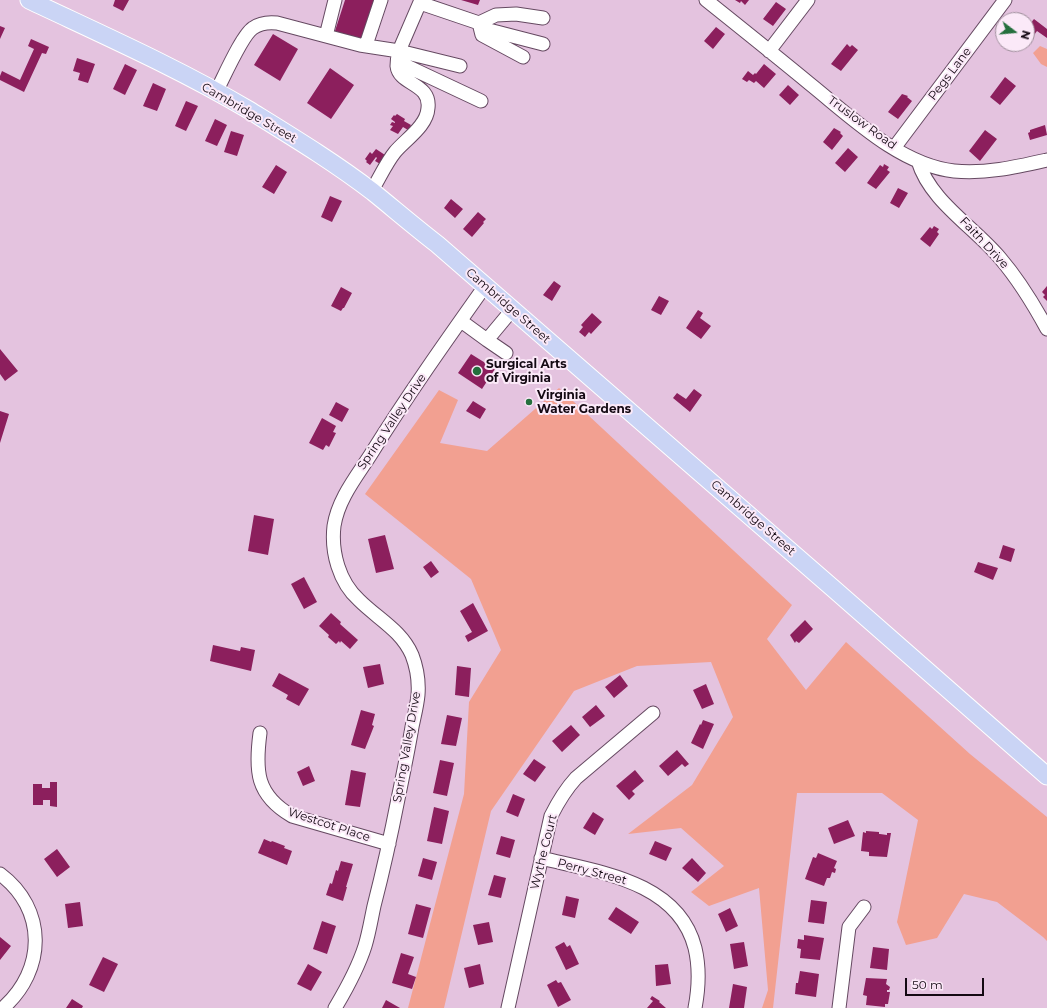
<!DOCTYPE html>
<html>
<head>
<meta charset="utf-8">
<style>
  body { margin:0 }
  #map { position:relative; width:1047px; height:1008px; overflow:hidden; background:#e4c3df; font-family:Montserrat,sans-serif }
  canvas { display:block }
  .north { position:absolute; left:995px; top:12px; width:40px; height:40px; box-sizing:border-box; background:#fbe9f8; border:1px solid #9f8f9c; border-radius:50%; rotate:106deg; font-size:11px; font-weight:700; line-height:16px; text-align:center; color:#140913 }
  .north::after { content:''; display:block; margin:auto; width:14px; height:18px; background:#246f3d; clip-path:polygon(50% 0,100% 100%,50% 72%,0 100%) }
  .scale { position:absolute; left:905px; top:978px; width:79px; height:18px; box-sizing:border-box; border:2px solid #140913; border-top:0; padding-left:5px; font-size:12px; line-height:14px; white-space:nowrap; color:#140913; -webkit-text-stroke:3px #fbe9f8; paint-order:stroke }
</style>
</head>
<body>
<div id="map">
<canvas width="1047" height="1008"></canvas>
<div class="north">N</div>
<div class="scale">50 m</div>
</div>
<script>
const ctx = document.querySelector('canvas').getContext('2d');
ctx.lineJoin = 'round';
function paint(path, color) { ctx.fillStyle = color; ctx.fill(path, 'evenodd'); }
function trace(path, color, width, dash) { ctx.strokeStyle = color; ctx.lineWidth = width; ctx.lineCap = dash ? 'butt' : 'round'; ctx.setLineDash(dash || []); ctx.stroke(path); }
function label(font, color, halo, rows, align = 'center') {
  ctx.font = font + ' Montserrat,sans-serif'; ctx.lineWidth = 4; ctx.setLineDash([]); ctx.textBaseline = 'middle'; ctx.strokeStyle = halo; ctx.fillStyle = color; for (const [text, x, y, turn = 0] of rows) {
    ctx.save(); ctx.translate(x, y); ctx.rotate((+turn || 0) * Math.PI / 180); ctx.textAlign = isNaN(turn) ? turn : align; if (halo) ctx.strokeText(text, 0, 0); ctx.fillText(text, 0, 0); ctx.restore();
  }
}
paint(new Path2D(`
  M1040 46 1047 49V67L1041 64 1033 53Z
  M559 388 792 605 767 639 806 690 846 642 970 754 1047 817V941L1043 937 997 902 964 894 937 938 906 945 897 922 918 820 882 793H797L773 1008H762L768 990 759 888 709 906 691 892 724 866 681 828 628 834 692 785 733 717 711 662 637 666 574 691 491 811 444 1008H408L464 794 469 702 501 650 471 579 365 494 439 390 458 400 440 443 487 451Z`), '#f2a091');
paint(new Path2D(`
  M115 0H129L123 11 113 6Z
  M345 0H376L363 41 335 31Z
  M461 0H480L478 5Z
  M735 0H749L745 5 741 1 740 3Z
  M776 2 786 9 773 26 763 19Z
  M1034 19 1047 29V38L1037 31 1028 43 1027 42V23L1029 25Z
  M0 26 5 28 0 39Z
  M716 27 725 34 713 49 704 41Z
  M273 34 298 49 280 81 254 65Z
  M31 39 49 47 46 54 42 53 24 92 0 80V76L2 71 20 80 34 49 28 46Z
  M847 44 850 47 852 45 858 50 841 71 831 64Z
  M77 58 95 64 88 83 78 80 80 73 73 71Z
  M125 64 137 70 125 95 113 89Z
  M764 64 776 74 764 88 756 81 754 83 749 80 747 82 742 79 748 71 753 75 755 73 756 74Z
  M330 68 354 85 331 119 307 103Z
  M1005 77 1016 86 1000 105 990 97Z
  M153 83 166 89 157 111 143 106Z
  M788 85 799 95 790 105 779 95Z
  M902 94 908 96 907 97 912 101 898 119 888 112Z
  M186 101 198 106 186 131 175 126Z
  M397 114 405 119 404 121 411 125 408 130 403 127 398 134 390 130 393 126 390 125 392 122 395 123V122L391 119 394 115 395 116Z
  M215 119 227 125 217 146 205 141Z
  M1045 125 1047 135 1030 140 1028 133 1030 132V130Z
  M834 128 841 132 840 133 843 136 832 150 823 142Z
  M985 130 997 139 980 161 969 151Z
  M231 131 244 135 237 156 224 152Z
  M848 148 858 157 845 172 835 163Z
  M376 149 388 157 382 165 375 161 377 158 376 157 370 165 366 162 367 161 365 159 370 152 372 154Z
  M884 164 889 167 887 170 890 172 876 189 867 183 880 165 883 167Z
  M276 165 287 172 274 194 262 187Z
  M898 188 908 193 899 208 890 203Z
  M330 196 342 201 332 222 321 217Z
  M451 199 463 209 455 218 444 208Z
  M478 212 486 219 483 222 484 223 472 237 463 229Z
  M934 226 939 229 937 232 939 234 930 247 920 239 930 227 932 229Z
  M554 281 561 286 552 301 543 295Z
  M1047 286V301L1043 297 1045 295 1042 292Z
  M341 287 352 293 344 308H343L341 311 331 306Z
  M659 296 669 301 661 315 651 310Z
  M698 310 703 313 700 318 711 326 701 339 686 328Z
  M592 313 602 322 591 334 589 332 585 337 579 332 583 327 581 325Z
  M0 349 18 371 5 381 0 374Z
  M471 354 495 369 482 389 458 373Z
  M694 389 702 395 690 412 673 398 677 393 686 399Z
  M473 401 486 409 480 419 466 411Z
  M336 402 349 409 342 422 329 415Z
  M0 411 9 414 0 443Z
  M322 418 336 426 333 432 336 433 329 447 326 445 323 450 309 443Z
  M254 515 274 519 268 555 248 551Z
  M385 535 394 569 376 573 368 539Z
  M1003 545 1015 549 1011 562 999 558Z
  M431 561 439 572 431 578 423 567Z
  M978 562 998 568 993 580 974 572Z
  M304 577 317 602 304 609 291 584Z
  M473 603 488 631 468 642 465 636 472 632 460 611Z
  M331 613 341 622 340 624 358 640 350 649 341 641 340 643 339 641 336 644 328 637 329 635 319 626Z
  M805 620 813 629 799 643 796 641 795 643 790 635Z
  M213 645 240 651 241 647 255 650 251 671 210 661Z
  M380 664 384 684 368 688 363 667Z
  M457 666 471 668 469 697 455 695Z
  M279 673 309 689 299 706 286 699 288 695 272 686Z
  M620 675 628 686 614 698 605 687Z
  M706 684 714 704 702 709 693 690Z
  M596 705 605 716 590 727 582 717Z
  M361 710 375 714 372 725 374 726 365 749 351 745Z
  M447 715 462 718 456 746 441 744Z
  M703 720 714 724 703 749 691 743 700 724 701 725Z
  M571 725 580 735 562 752 552 741Z
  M677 750 689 764 685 767 682 764 668 776 659 766Z
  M534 759 546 767 535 782 523 774Z
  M440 760 454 763 447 796 433 793Z
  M309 766 315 781 303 786 297 772Z
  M351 770 366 773 360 807 345 805Z
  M635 770 644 781 632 791 635 794 629 800 616 786Z
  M50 782H57V807L50 806V800H43V805H33V784H42V788H50Z
  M513 794 525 799 518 817 506 812Z
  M434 807 449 811 442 844 427 841Z
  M593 812 604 819 595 835 583 828Z
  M848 820 855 836 834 844 828 828Z
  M866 831 879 832V834H880L887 835V833H891L887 857 869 856V852L861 851 863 832 866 833Z
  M501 836 515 840 510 858 496 854Z
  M264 839 271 842 272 841 285 846 284 848 292 851 287 865 258 853Z
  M655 841 672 848 666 861 649 854Z
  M57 849 70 867 57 877 44 859Z
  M818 853 837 861 834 868 836 869 835 873 832 872 830 878H827L824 886 805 879 813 857 816 858Z
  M423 858 437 862 432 880 418 876Z
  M692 858 706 873 698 882 682 868Z
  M341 861 353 864 346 887H347L343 901 326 895 330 883 332 884 336 870 338 871Z
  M494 875 506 878 501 898 488 895Z
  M566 896 579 899 575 918 562 915Z
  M811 900 827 902 824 924 808 922Z
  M80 902 83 926 68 928 65 904Z
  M416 904 431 908 423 938 408 934Z
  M616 907 639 922 631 934 608 919Z
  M730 908 738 926 726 932 718 914Z
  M322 921 336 926 327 954 313 949Z
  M489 922 493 942 478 945 473 925Z
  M804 935 824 938 820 960 800 958 801 949 797 948 798 939 804 940Z
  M0 937 11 946 0 960Z
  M564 942 567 947 570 945 579 964 566 970 555 947Z
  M744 942 748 966 734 969 730 944Z
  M873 947 889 949 887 970 870 968Z
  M401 953 414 957 408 974 416 977 412 989 392 983Z
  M103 957 118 964 104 992 89 985Z
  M308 964 322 972 311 991 297 984Z
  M480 964 484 984 469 988 464 968Z
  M668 964 671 984 656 986 655 965Z
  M800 971 819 974 816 997 795 994 796 983H798Z
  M866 978 887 979 886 984 890 987 889 990H887V992H890L888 1004H885V1007L866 1005 867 996 863 995Z
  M556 980 558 983 561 982 571 1000 558 1007 547 985Z
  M733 984 747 987 744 1008H729Z
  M652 996 660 1001 659 1002 666 1008H647L653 1001 650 999Z
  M72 999 83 1006 82 1008H66Z
  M386 1000 400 1008H382Z`), '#8c1f5d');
const minor = new Path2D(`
  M706 0C741 28 776 56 810 84 851 117 900 165 954 171 986 174 1016 167 1047 160
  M420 3 479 23 485 29 543 44
  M326 36 335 0
  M366 45 381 0
  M769 51 808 0
  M523 57 482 35 479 23 496 15 516 14 543 18
  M398 62 481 101
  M216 92C223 79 242 35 253 28 260 23 268 22 277 23L360 45 399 51 421 0
  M894 148 1005 0
  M918 161C930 201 973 226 1000 258 1018 279 1034 305 1047 329
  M371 192C379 179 386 163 395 152 406 139 427 126 428 108 431 83 399 85 397 66 397 61 398 55 399 51L460 66
  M461 321 487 340
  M506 353 487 340 512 310
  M260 733C255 771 256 795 292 816L389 844
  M541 858C598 872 678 881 695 948 700 969 699 987 695 1008
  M0 874C47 909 46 970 3 1008
  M335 1008C347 988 358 968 365 946 369 933 371 920 374 906 383 871 391 835 398 799 403 775 408 751 412 727 414 717 417 706 418 695 419 682 417 668 412 655 401 630 378 619 359 600 339 582 331 552 334 526 338 499 357 476 371 454 407 396 446 341 485 286
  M508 1008 551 816C558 802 565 790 576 778L653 713
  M839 1008 849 927 864 907`);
const major = new Path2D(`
  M29 0C103 35 178 68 249 110 291 136 334 162 373 192 394 209 415 227 437 244L835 590 1047 776`);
trace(minor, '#654961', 15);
trace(major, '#fff', 19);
trace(minor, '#fff', 13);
trace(major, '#cad4f5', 17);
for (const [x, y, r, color] of [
  [477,371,5,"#246f3d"],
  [529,402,4,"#246f3d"]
]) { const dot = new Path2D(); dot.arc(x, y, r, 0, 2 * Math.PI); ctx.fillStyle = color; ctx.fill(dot); trace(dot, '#fbe9f8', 1.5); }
label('12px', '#140913', '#fbe9f8', [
  ["Pegs Lane",950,74,-53],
  ["Cambridge Street",249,113,30],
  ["Truslow Road",862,123,36],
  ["Faith Drive",984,243,47],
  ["Cambridge Street",508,306,41],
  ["Spring Valley Drive",392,422,-56],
  ["Cambridge Street",753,518,41],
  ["Spring Valley Drive",407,747,-80],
  ["Westcot Place",329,825,18],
  ["Wythe Court",544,852,-76],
  ["Perry Street",592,872,15]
]);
label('bold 12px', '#140913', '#fbe9f8', [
  ["Surgical Arts",486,364],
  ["of Virginia",486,378],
  ["Virginia",537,395],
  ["Water Gardens",537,409]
], 'left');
</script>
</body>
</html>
